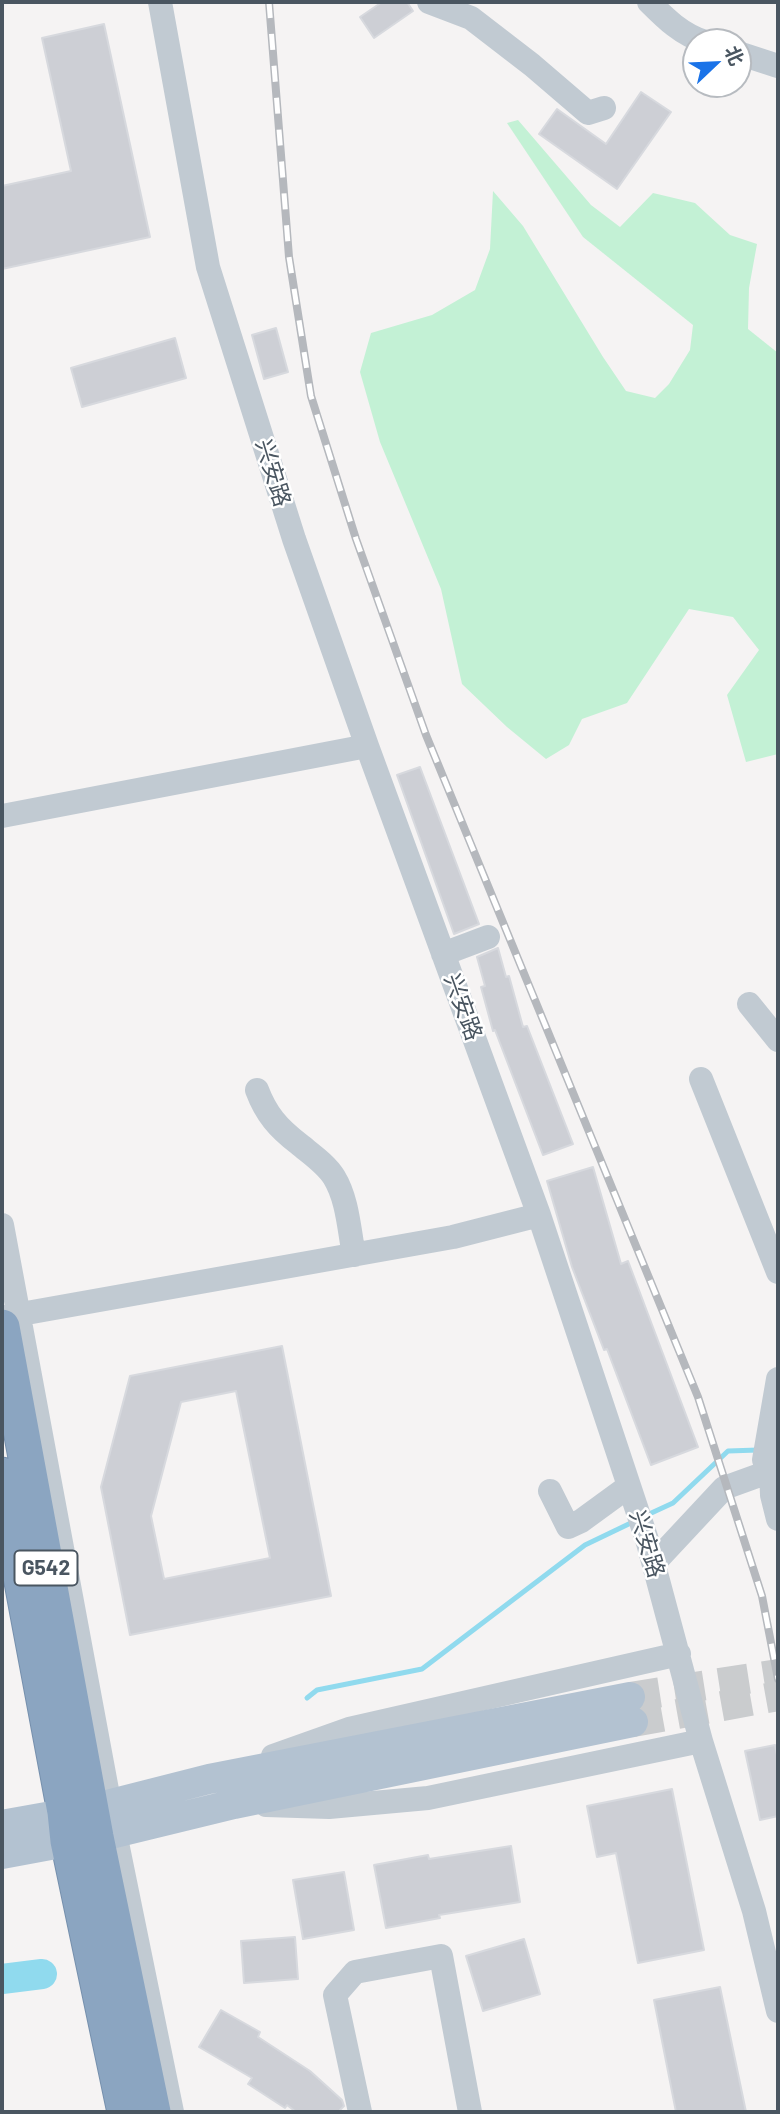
<!DOCTYPE html>
<html>
<head>
<meta charset="utf-8">
<style>
  body { margin:0 }
  #map { position:relative; width:780px; height:2114px; overflow:hidden; background:#f5f3f3; font-family:Barlow,"Noto Sans SC",sans-serif }
  canvas { display:block }
  .frame { position:absolute; inset:0; border:4px solid #4a5661; pointer-events:none }
  .north { position:absolute; left:682px; top:28px; width:70px; height:70px; box-sizing:border-box; background:#fff; border:2px solid #b7bbc0; border-radius:50%; rotate:67deg; font-size:19px; font-weight:700; line-height:28px; text-align:center; color:#4a5661 }
  .north::after { content:''; display:block; margin:auto; width:24px; height:32px; background:#1a73e8; clip-path:polygon(50% 0,100% 100%,50% 72%,0 100%) }
</style>
</head>
<body>
<div id="map">
<canvas width="780" height="2114"></canvas>
<div class="frame"></div>
<div class="north">北</div>
</div>
<script>
const ctx = document.querySelector('canvas').getContext('2d');
ctx.lineJoin = 'round';
function paint(path, color) { ctx.fillStyle = color; ctx.fill(path, 'evenodd'); }
function trace(path, color, width, dash) { ctx.strokeStyle = color; ctx.lineWidth = width; ctx.lineCap = dash ? 'butt' : 'round'; ctx.setLineDash(dash || []); ctx.stroke(path); }
function label(font, color, halo, rows, align = 'center') {
  ctx.font = font + ' Barlow,"Noto Sans SC",sans-serif'; ctx.lineWidth = 5; ctx.setLineDash([]); ctx.textBaseline = 'middle'; ctx.strokeStyle = halo; ctx.fillStyle = color; for (const [text, x, y, turn = 0] of rows) {
    ctx.save(); ctx.translate(x, y); ctx.rotate((+turn || 0) * Math.PI / 180); ctx.textAlign = isNaN(turn) ? turn : align; if (halo) ctx.strokeText(text, 0, 0); ctx.fillText(text, 0, 0); ctx.restore();
  }
}
paint(new Path2D(`
  M518 120 591 205 620 227 653 193 695 203 730 235 757 244 749 288 748 329 778 353V754L746 762 727 695 759 650 733 617 689 609 627 703 582 719 569 745 546 759 507 727 462 684 441 589 380 442 360 372 371 333 432 315 475 290 490 249 493 191 523 226 603 357 626 391 655 398 669 384 690 350 693 325 583 237 507 123Z`), '#c3f1d5');
trace(new Path2D(`
  M647 1515 673 1503 728 1451 758 1450
  M307 1698 317 1690 422 1669 585 1545 635 1521`), '#90daee', 5);
trace(new Path2D(`
  M2 1979 42 1974`), '#90daee', 30);
const building = new Path2D(`
  M382 2H407L413 11 374 38 360 17Z
  M104 24 150 237 2 269V186L71 171 42 38Z
  M641 92 671 112 617 189 539 134 557 109 606 144Z
  M276 328 288 372 264 379 252 335Z
  M175 338 186 378 82 407 71 368Z
  M420 767 479 924 454 934 397 775Z
  M498 948 506 977 509 976 523 1027 527 1026 573 1144 543 1155 495 1030 493 1031 481 987 485 986 477 957Z
  M593 1167 621 1264 628 1261 698 1447 651 1465 607 1349 604 1350 572 1267 547 1181Z
  M282 1346 331 1596 130 1635 101 1487 130 1376ZM236 1391 270 1558 164 1579 151 1516 181 1402Z
  M775 1745 778 1760V1816L760 1820 745 1751Z
  M672 1789 704 1950 638 1963 616 1853 597 1857 587 1806Z
  M511 1846 520 1902 439 1915 440 1918 386 1928 374 1865 428 1855 429 1859Z
  M344 1872 354 1930 303 1939 293 1880Z
  M295 1937 298 1979 244 1983 241 1941Z
  M524 1939 540 1994 483 2011 466 1956Z
  M720 1987 746 2112H676L654 2000Z
  M221 2010 260 2032 258 2037 310 2071 342 2100 344 2106 338 2112H296L287 2105 285 2108 248 2084 252 2078 199 2047Z`);
paint(building, '#cdcfd5');
trace(building, '#d7d9de', 2);
trace(new Path2D(`
  M630 1697 778 1674
  M633 1722 778 1696`), '#caccce', 30, [30, 15]);
const highway = new Path2D(`
  M2 1327 96 1837 153 2112
  M2 1475 65 1812 68 1841 125 2112`);
trace(highway, '#7690ad', 37);
trace(new Path2D(`
  M160 2 208 267 294 539 367 746 539 1215 648 1543 701 1741 754 1911 778 2011
  M429 2 471 18 532 65 588 113 604 108
  M649 2C666 19 681 34 705 42
  M738 53 778 66
  M2 816 367 746
  M443 954 488 937
  M749 1004 778 1040
  M701 1079 778 1272
  M257 1090C266 1114 278 1128 299 1144 311 1154 326 1164 334 1177 348 1200 349 1230 354 1255
  M2 1225 115 1833 172 2112
  M4 1317 453 1237 539 1215
  M778 1379 764 1460 771 1471 772 1495 778 1519
  M550 1491 568 1527 581 1521 629 1486
  M654 1563 724 1488 771 1471
  M273 1756 349 1729 679 1654
  M266 1805 329 1807 428 1798 701 1741
  M360 2112 335 1995 355 1972 441 1956 470 2112`), '#c1cad2', 24);
trace(new Path2D(`
  M2 1825 91 1809 209 1779 630 1697
  M2 1854 115 1833 234 1804 633 1722`), '#b3c2d1', 30);
trace(highway, '#8ba5c1', 35);
const rail = new Path2D(`
  M269 2 289 257 311 396 356 539 426 735 698 1397 762 1596 778 1679`);
trace(rail, '#b5b8bd', 8);
trace(rail, '#fff', 5, [16]);
for (const [x, y, w] of [
  [46,1568,63]
]) { const box = new Path2D(); box.roundRect(x - w / 2, y - 17.5, w, 35, 5); ctx.fillStyle = '#fff'; ctx.fill(box); trace(box, '#4a5661', 2); }
label('bold 21px', '#4a5661', null, [
  ["G542",46,1568]
]);
label('23px', '#4a5661', '#fff', [
  ["兴安路",273,473,73],
  ["兴安路",463,1007,70],
  ["兴安路",647,1544,73]
]);
</script>
</body>
</html>
